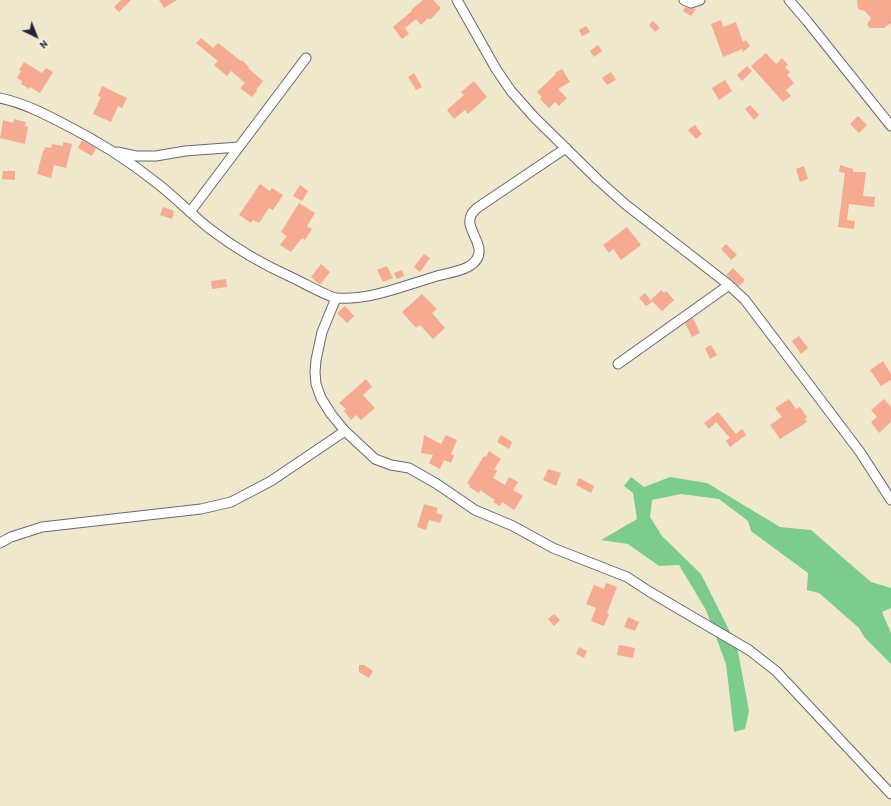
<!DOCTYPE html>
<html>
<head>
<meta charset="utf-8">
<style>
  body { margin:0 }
  #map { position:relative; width:891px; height:806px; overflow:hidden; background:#efe8cc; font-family:"Patrick Hand",sans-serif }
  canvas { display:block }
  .north { position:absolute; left:16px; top:16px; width:40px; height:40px; -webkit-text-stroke:3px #fbf7ec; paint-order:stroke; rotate:137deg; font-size:11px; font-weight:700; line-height:16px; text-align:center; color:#22223b }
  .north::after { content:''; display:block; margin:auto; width:14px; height:18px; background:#22223b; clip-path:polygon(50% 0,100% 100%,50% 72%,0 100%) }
</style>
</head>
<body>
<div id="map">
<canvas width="891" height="806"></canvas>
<div class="north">N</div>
</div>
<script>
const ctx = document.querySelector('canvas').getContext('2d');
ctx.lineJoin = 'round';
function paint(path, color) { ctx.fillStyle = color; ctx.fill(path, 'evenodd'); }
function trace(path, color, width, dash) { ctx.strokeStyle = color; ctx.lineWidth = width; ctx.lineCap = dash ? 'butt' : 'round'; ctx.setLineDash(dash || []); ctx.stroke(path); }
paint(new Path2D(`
  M631 477 644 487 670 477 707 483 780 527 811 530 871 582 891 588V608L882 612 891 633V664L865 638 859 628 819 593 807 590 808 573 751 531 748 521 719 499 681 494 652 500 650 517 662 536 701 574 737 646 749 711 745 729 734 732 726 664 706 610 679 565 659 566 628 544 601 540 637 519 633 493 624 486Z`), '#7ccc8d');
paint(new Path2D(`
  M121 0H131L119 12 114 7Z
  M159 0H177L164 8Z
  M423 0H433L441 8 430 20 428 18 421 25 416 19 405 28 409 34 402 39 393 27 412 11 411 10Z
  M857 0H891V23L884 28H870L867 25 871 18 865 11 858 9Z
  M685 7 696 9 691 16 683 11Z
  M721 20 723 27 736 22 743 42 746 40 750 46 743 52 742 49 723 57 711 24Z
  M653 21 660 28 655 32 649 25Z
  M586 26 590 32 582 36 579 30Z
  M201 38 213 48 218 43 241 61 242 60 249 67 248 68 263 81 256 90 257 91 252 97 240 88 245 83 231 71 227 76 214 65 218 61 196 43Z
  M598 45 602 51 594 57 590 51Z
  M766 53 776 64 782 58 788 65 785 67 790 72 787 75 794 83 786 90 791 96 783 102 751 66Z
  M24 62 42 73 46 68 53 72 40 93 30 87 29 89 21 84 22 81 17 78 21 71 19 70Z
  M747 66 752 71 742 81 737 75Z
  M562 69 570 82 558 89 567 98 559 106 555 102 549 108 540 99 542 97 537 92 556 74 555 73Z
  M611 72 616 80 607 85 602 78Z
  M414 73 422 87 416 90 408 77Z
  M725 80 732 91 719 100 712 88Z
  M474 81 487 97 468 114 465 110 454 119 447 110 464 95 461 92Z
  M102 86 127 98 122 108 118 106 111 122 93 114 101 97 98 96Z
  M750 105 759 115 754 120 745 109Z
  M858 116 867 125 859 133 850 124Z
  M14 119 26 122 25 126 28 127 25 144 0 138 3 120 13 123Z
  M695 125 702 134 696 139 688 130Z
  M82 140 96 148 92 156 78 148Z
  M63 142 72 144 66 168 54 165 51 178 37 174 43 151H44L45 147 51 148 52 144 63 146Z
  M840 165 853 169V172H866L863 196 875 197 874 207 849 204 847 220 855 221 854 229 838 227 845 173 839 172Z
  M804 166 808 179 800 182 796 169Z
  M3 171H15V180L2 179Z
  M260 184 270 191 272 188 283 195 273 210 269 208 259 223 253 220 251 223 239 215Z
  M300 185 308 191 302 201 293 196Z
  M299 203 315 213 307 226 312 229 305 240 302 238 291 252 280 245 287 236 281 232Z
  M163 207 174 211 172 219 160 215Z
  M627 227 641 245 621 260 613 249 609 253 603 245Z
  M726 244 737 255 731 260 721 249Z
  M424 254 430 258 420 272 414 267Z
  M321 264 330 272 320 285 311 277Z
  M387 266 393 278 383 282 377 270Z
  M733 268 745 280 739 286 726 275Z
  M402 270 404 276 397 279 394 273Z
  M226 279 227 287 212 289 211 281Z
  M661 290 664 293 666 291 674 300 662 311 651 300Z
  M645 293 652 302 646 306 639 298Z
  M422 294 437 309 432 313 445 328 433 339 420 325 416 328 402 312Z
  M345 306 354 316 347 323 337 313Z
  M693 318 700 333 692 337 685 323Z
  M799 336 808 348 801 354 792 341Z
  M711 345 717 355 710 359 705 348Z
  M883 361 891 374V380L881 386 870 370Z
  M366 379 372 387 363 395 375 408 361 420 356 415 351 420 344 411 346 409 339 403Z
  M789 399 796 409 800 407 807 417 805 419 807 422 780 439 770 425 782 417 775 408Z
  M884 399 891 407V422L879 433 871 422 877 417 871 410Z
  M718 412 736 434 742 429 746 435 730 447 726 441 730 438 716 422 709 429 704 423Z
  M424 435 441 444 446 435 457 440 451 454 454 456 451 463 444 460 440 469 429 463 433 455 421 453Z
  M501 435 512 442 509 449 497 442Z
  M489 451 501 459 494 469 497 471 493 478 505 485 509 477 518 482 513 490 523 496 514 510 502 502 500 506 493 502 495 500 480 490 479 493 469 487 470 485 467 483 484 456 486 457Z
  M548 469 561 473 556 486 543 480Z
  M579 478 594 486 591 493 576 485Z
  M424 504 438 508 436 513 443 515 440 523 429 520 426 530 417 527Z
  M606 583 617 587 607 613 609 614 604 626 591 621 596 608 586 604 594 585 604 589Z
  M554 614 560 620 554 626 548 619Z
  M628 617 639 622 635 631 624 627Z
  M619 645 635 648 633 658 617 655Z
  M579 647 587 651 584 658 576 654Z
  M359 665H364L373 671 369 678 359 672Z`), '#f6aa91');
const minor = new Path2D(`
  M457 0 496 69 511 91 534 117 597 179 625 204 729 285 745 300 860 452 891 500
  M684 0 691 3 700 0
  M789 0 807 21 891 126
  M0 98C23 103 43 113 64 124 98 141 128 160 158 184 176 198 192 215 210 229 236 249 264 265 293 278 302 282 330 298 337 298 369 301 406 285 437 276 450 272 481 270 479 249 478 241 472 233 470 224 469 216 472 213 477 208L566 148
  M117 152 136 156H156L185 151 239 147
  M190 212 306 58
  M336 298 322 332 316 360 315 372 316 384 321 398 331 414 345 431 375 459 391 465 409 468 437 484 475 510 513 526 553 548 627 577 650 592 749 650 776 671 891 794
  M618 364 729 285
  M0 543 11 537 42 527 201 509 231 502 271 481 345 431`);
trace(minor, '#6a676e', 11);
trace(minor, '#fff', 9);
</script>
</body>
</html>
